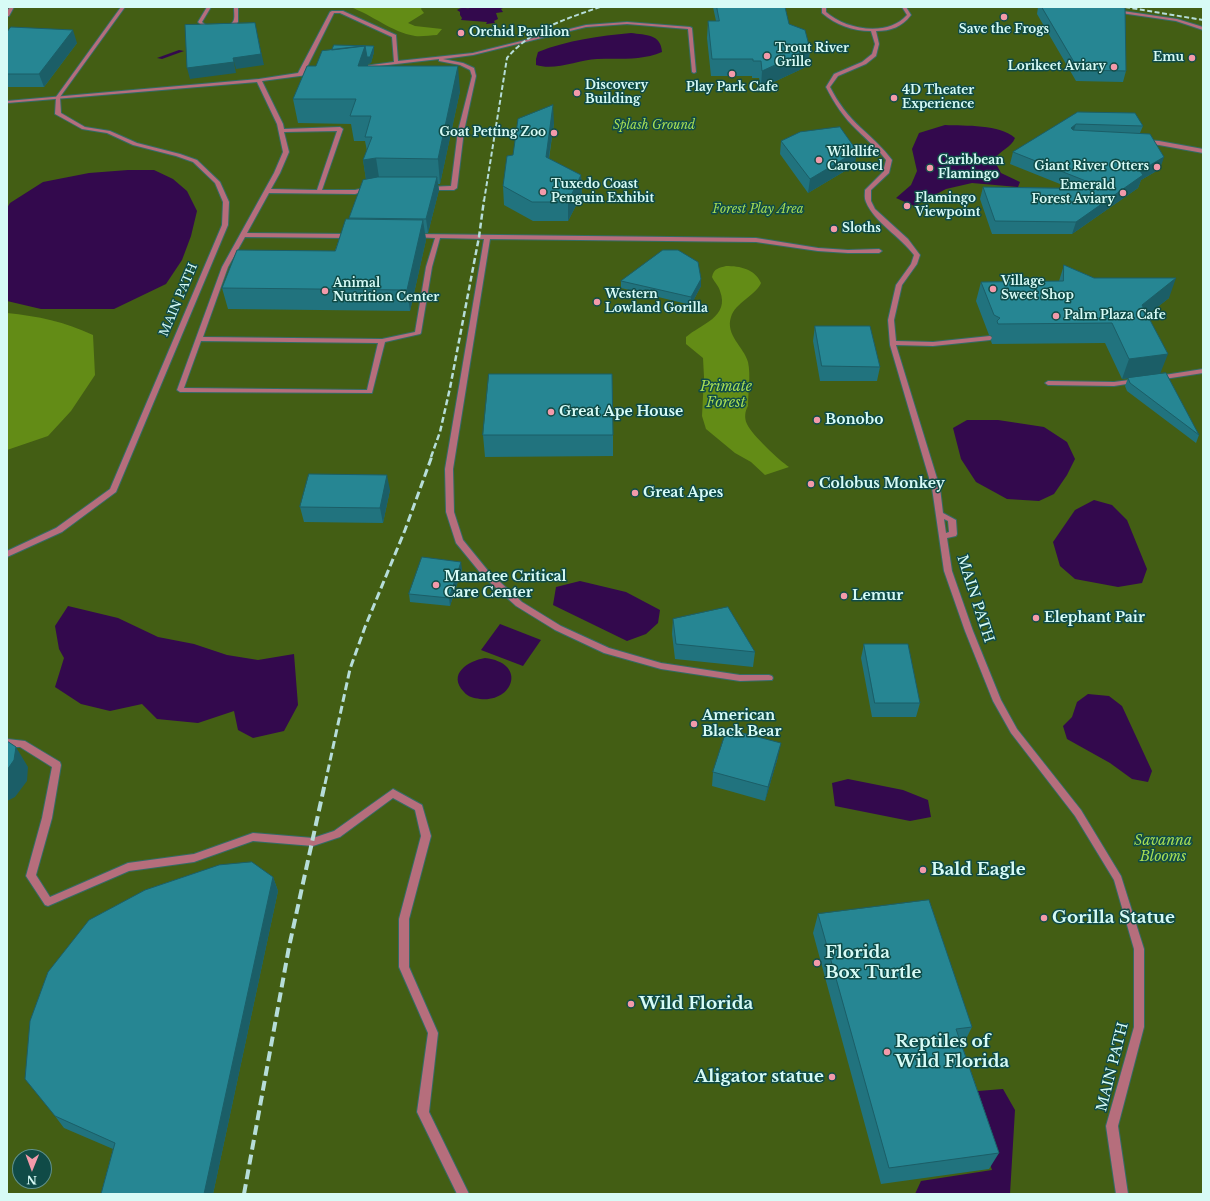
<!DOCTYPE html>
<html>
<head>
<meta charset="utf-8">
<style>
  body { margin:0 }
  #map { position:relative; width:1210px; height:1201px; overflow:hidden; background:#104b47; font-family:"Libre Baskerville",serif }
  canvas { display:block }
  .frame { position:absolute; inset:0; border:8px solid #d7fbf6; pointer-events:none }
  .north { position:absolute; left:12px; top:1149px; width:40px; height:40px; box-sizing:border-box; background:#104b47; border:1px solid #60918d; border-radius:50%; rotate:181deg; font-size:11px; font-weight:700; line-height:16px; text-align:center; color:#d7fbf6 }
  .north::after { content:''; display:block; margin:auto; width:14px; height:18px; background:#f39aaa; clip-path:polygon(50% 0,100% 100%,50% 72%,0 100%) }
</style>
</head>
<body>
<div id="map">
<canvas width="1210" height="1201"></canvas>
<div class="frame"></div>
<div class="north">N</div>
</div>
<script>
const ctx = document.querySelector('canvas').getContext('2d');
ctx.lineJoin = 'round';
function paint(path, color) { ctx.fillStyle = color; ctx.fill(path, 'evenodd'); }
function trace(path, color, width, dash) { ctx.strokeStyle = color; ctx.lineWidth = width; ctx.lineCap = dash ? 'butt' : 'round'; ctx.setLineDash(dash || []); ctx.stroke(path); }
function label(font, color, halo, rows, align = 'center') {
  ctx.font = font + ' "Libre Baskerville",serif'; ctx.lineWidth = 3; ctx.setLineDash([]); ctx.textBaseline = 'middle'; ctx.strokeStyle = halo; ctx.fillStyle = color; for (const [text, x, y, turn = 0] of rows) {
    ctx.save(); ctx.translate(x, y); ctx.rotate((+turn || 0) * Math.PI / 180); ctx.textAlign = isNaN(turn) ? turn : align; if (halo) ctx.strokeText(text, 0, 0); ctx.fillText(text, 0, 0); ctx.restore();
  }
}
paint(new Path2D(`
  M7 7H1203V1194H7ZM20 1157H44V1181H20Z`), '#435e14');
paint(new Path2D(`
  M350 7H422L421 9 424 13 408 23 415 26 442 29 437 35C430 35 422 37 415 36 391 32 373 15 350 7Z
  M726 266C740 266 755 269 761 283 757 294 735 303 731 317 725 335 744 347 748 362 751 376 748 392 748 406 745 411 744 418 747 424 752 435 779 460 789 467L765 475 751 462 735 453 706 429 702 416 704 377 703 358 686 344V337C701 324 730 317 720 291 719 286 714 282 712 277 714 268 719 268 726 266Z
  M7 313C38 316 65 322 93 335L95 375 71 411 48 436 7 450Z`), '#638c16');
paint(new Path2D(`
  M472 7H505L501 9 503 12 496 13 498 19 494 21 495 23 486 24 487 22 461 20 462 18 460 15V12L457 10C463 6 467 10 472 7Z
  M631 33C646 35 661 34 662 52 641 61 619 58 597 59 578 60 555 71 536 65V59L538 52C568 40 599 36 631 33Z
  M945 125C965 126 1000 124 1015 138 1011 148 1000 150 994 160L1001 173 1020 182 1018 187 972 183 946 189 914 206 896 198 911 185 917 171 912 149 919 133Z
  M128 170H154L173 179 187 191 197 211 191 236 182 260 166 284 114 309H41L7 301V208L10 203 43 182 89 173Z
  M967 420H998L1044 427 1067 442 1075 459 1067 475 1054 494 1039 501 1007 499 976 482 961 459 953 428Z
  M1094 500 1112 505 1127 520 1147 569 1142 583 1118 587 1075 579 1060 566 1053 542 1075 510Z
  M580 581 626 592 660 610 658 623 646 634 627 641 553 605 556 587Z
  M68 606 118 618 158 637 194 644 227 655 258 660 294 654 298 705 284 731 253 738 238 730 234 711 198 723 157 719 142 704 110 711 81 704 55 687 64 658 59 649 55 626Z
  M500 624 541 640 523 666 481 650Z
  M485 658C528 663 513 703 480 699 474 698 468 697 464 692 447 674 468 661 485 658Z
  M1088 694 1109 696 1122 706 1152 771 1148 782 1132 779 1110 763 1067 739 1063 726 1072 717 1077 702Z
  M848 779 903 790 928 800 931 817 910 821 835 806 832 783Z
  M1003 1089 1015 1110 1010 1194H915L921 1181 992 1170 966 1092Z`), '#33094d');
paint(new Path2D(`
  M179 50 184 51 162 59 157 58Z`), '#33094d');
const lane = new Path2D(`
  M10 7H14L9 16H7V11Z
  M1116 10 1177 19 1203 27V30L1176 21 1114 12V10Z
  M332 11H343L396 35 398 61 473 53 586 25 627 22 690 27 692 28 696 72 694 73 692 72 688 29 627 24 586 27 473 55 443 59 463 63 474 68 476 76 464 131 457 188 454 190H429L426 188 427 187 451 186 458 131 472 76 470 70 460 65 439 61V59L362 68V67L364 66 394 62 392 37 340 13H334L304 73 313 72 315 73V74L262 81 283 124 284 129 340 127 343 129 322 190H355L370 187 373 189 355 194 269 193 247 233 349 234 352 236 349 238 245 237 228 267 203 337 382 339 415 332 426 267 435 238 413 237 412 236 415 234 756 238 818 248 848 250 879 249 882 251 879 253H848L818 251 756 242 490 239 453 469 454 512 463 540 489 572 522 602 561 626 609 648 661 663 740 675H769L772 676 773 678 772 680 740 681 661 669 604 653 555 630 516 606 483 576 456 543 446 512 445 469 484 239 440 238 432 267 421 333 420 334 385 342 372 393 180 392 177 390 222 267 274 173 283 152 277 124 257 82 7 103V101L259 79 298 73 330 12ZM337 131 317 190 271 189 280 173 289 152 284 132ZM201 341 378 343 367 390 184 388Z
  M1145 140 1159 141 1203 149V153L1159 145 1143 143V141Z
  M1203 369V373L1158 380 1155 378 1158 376Z
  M1137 379 1140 381 1139 382 1114 386 1048 385 1045 383 1048 381 1114 382Z`);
const street = new Path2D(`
  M121 7H125L60 97 61 113 85 127 110 131 137 143 180 154 197 160 220 182 229 202 228 225 116 492 62 532 7 557V551L56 528 110 489 222 225 223 202 215 183 193 162 176 156 133 145 107 133 82 129 55 114 56 97Z
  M207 7H211L202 22 208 27H214V29H205L198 22Z
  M234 7H238V22L235 27 225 29V27C237 23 234 17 234 7Z
  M822 7H826V12C846 30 888 37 907 15L902 7H906L911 15C902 27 891 31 876 31L879 44 876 56 866 64 838 76 830 87C838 103 848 116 861 128 872 138 883 148 892 160L889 173 871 190V201L875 209 908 239 920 255 917 264 902 285 894 320 896 341 933 342 990 336 993 338 990 340 933 346 896 345 940 488 943 513 956 520 957 534 956 536 947 538 952 571 973 631 1001 700 1017 729 1081 810 1121 876 1144 949V1027L1118 1126 1128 1194H1116L1106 1126 1134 1027V949L1114 880 1075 816 1011 733 993 701 965 631 944 571 932 488 890 345 888 320 896 285 911 264 914 255C901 237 874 222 866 202 864 198 865 194 865 190L883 172 886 160C878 149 867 140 857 130 844 118 834 103 826 87L834 74 862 62 872 54 875 44 871 31C853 31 836 25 822 13ZM944 519 948 521 949 532 946 533Z
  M7 739 25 741 60 762 61 765 52 818 36 875 50 897 128 863 194 854 253 833 313 838 334 831 393 789 422 805 431 836 409 919V967L438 1033 429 1112 469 1194H457L417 1112 428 1033 399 967V919L421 836 415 810 393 798 340 837 313 846 253 841 194 862 129 871 48 906 45 905 26 876 42 818 52 767 20 747H7Z`);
trace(lane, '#346b66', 2);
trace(street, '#346b66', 2);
paint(lane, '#b66e7c');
paint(street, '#b66e7c');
trace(new Path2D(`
  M1125 7 1203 20
  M484 201 507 58C531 29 566 19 600 7`), '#b6ddd9', 2, [5, 2.5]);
trace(new Path2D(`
  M431 457 440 432 450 388 479 237 484 200`), '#b6ddd9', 2.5, [6, 3]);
trace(new Path2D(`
  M325 784 350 669 365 627 405 530 432 456`), '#b6ddd9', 3, [8, 4]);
trace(new Path2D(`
  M244 1194 289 947 325 783`), '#b6ddd9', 4, [10, 5]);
paint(new Path2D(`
  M713 7H785L789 24 810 49 808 66 761 88 759 78H752V76H711L707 38 708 21H716Z
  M1038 7H1125L1126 71 1123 82 1076 81 1037 14Z
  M7 32 77 43 44 87H7Z
  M374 46V52L371 63 368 64V66L460 91 440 184H438L439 190 428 233H425L426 240 410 311 228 309 222 288 335 251 349 219 366 179 363 160 367 151 365 141H354L351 124 298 123 293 99 316 66Z
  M1078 112 1143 126 1140 133 1160 169 1141 180 1138 188 1072 234H992L980 199 983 187 1070 188 1010 164 1013 152Z
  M554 123 549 159 581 175 582 194 568 221H533L504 205 503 186 513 155Z
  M781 141 855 165 808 193 780 154Z
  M1064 265 1094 278 1169 298 1147 315 1160 374 1199 435 1196 443 1127 391 1125 386 1128 378 1122 379 1105 343 992 344 991 341 992 336 989 335 976 301 981 282 1059 281Z
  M701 279V286L691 305 621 288V281Z
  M815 326 880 367 877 381H820L813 341Z
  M483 435H613V456L485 457Z
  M390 490 383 523 304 522 300 507Z
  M462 569 450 606 410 602 409 594Z
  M673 619 755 652 753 667 675 659 672 634Z
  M864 644 920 703 916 717H872L861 658Z
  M778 757 765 801 712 786 713 772Z
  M273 877 278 891 213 1194H101L113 1149 64 1128 55 1116Z
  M818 914 972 1027 963 1045H962L999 1153 989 1169 881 1184 813 933Z`), '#21737e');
paint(new Path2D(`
  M255 23 264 65 236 69 233 58Z
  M73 30 77 43 44 87 39 74Z
  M365 46H374V52L371 63 368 64V70L358 66Z
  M810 49 808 66 761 88 762 71Z
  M234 62 236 73 190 79 187 68Z
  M458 66 460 91 440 184 438 159Z
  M553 105 554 123 546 175V157Z
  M1076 124 1072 136 1071 128Z
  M857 151 855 165 808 193 810 179Z
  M1164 157 1160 169 1141 180 1138 188 1072 234 1076 222 1140 171Z
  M376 158 380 184 367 186 363 160Z
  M581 175 582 194 568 221V202Z
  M437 177 439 190 428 233 426 219Z
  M423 220 426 240 410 311 407 290Z
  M1176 278 1169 298 1135 325 1142 305Z
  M701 279V286L691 305V297Z
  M1168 354 1160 374 1122 379 1129 359Z
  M387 475 390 490 383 523 380 508Z
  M461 562 462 569 450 606 449 598Z
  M781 743 778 757 765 801 768 787Z
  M16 747 28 767 27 781 15 797 7 801V770Z
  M273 877 278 891 213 1194H204Z`), '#1b5e67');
const building = new Path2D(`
  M717 7H785L789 24 805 30 810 49 762 71 761 61H753V59H712L708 21H719Z
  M1042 7H1125L1126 71 1079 70Z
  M255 23 261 54 233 58 234 62 187 68 185 25Z
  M11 27 73 30 39 74H7V32Z
  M334 45 374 46 370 57H367L365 46 332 50Z
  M365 46 358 66H458L438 159 376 158 363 160 372 137H365L371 116H350L356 99H293L307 66H316L322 51Z
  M553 105 546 157 581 175 568 202H532L503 186 507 156 513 155 518 119Z
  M1078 112 1135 113 1143 126 1076 124 1071 128 1073 130 1150 134 1164 157 1140 171 1143 175 1076 222 995 221 983 187 1106 189 1013 152Z
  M840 127 857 151 810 179 781 141 800 132Z
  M378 177H437L426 219 349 218 363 180Z
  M346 219 423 220 407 290 222 288 237 250 335 251Z
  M663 250H678L698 262 701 279 691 297 621 281Z
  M1064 265 1094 278H1176L1142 305 1168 354 1129 359 1112 323 998 324 997 321 1000 318 994 315 981 282 1063 281Z
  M815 326H870L880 367 822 366Z
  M1166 373 1199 435 1130 383 1128 378Z
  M489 374H612L613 435H483Z
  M309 474 387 475 380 508 300 507Z
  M422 557 461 562 449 598 409 594Z
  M728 607 755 652 676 644 673 619Z
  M864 644H908L920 703H875Z
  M727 729 781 743 768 787 713 772Z
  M7 741 16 747 14 760 7 770Z
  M252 862 273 877 204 1194H101L115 1143 55 1116 25 1079 30 1021 48 972 89 920 145 890 219 865Z
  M929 900 972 1027 956 1029 999 1153 889 1168 818 914Z`);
paint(building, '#268693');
trace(building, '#1b5e67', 1);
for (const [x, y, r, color] of [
  [1004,17,4,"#f39aaa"],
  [461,33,4,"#f39aaa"],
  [767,56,4,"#f39aaa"],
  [1192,58,4,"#f39aaa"],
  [1114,67,4,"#f39aaa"],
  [732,74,4,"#f39aaa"],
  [577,93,4,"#f39aaa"],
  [894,98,4,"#f39aaa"],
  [554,133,4,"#f39aaa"],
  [819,160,4,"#f39aaa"],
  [1157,167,4,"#f39aaa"],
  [930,168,4,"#f39aaa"],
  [543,192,4,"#f39aaa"],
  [1123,193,4,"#f39aaa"],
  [907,206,4,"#f39aaa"],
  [834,229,4,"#f39aaa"],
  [993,289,4,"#f39aaa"],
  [325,291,4,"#f39aaa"],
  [597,302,4,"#f39aaa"],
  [1056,316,4,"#f39aaa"],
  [551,412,4,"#f39aaa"],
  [817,420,4,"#f39aaa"],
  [811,484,4,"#f39aaa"],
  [635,493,4,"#f39aaa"],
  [436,585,4,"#f39aaa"],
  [844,596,4,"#f39aaa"],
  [1036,618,4,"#f39aaa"],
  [694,724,4,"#f39aaa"],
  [923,870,4,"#f39aaa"],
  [1044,918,4,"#f39aaa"],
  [817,963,4,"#f39aaa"],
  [631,1004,4,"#f39aaa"],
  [887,1052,4,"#f39aaa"],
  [832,1077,4,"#f39aaa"]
]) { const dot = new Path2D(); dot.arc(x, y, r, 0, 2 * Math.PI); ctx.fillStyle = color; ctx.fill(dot); trace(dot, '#104b47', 1.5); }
label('bold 12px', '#d7fbf6', '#104b47', [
  ["Save the Frogs",1004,30,"center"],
  ["Orchid Pavilion",469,33],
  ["Trout River",775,49],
  ["Grille",775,63],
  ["Emu",1184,58,"right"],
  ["Lorikeet Aviary",1106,67,"right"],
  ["Discovery",585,86],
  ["Building",585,100],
  ["Play Park Cafe",732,88,"center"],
  ["4D Theater",902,91],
  ["Experience",902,105],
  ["Goat Petting Zoo",546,133,"right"],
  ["Wildlife",827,153],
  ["Carousel",827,167],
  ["Caribbean",938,161],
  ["Flamingo",938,175],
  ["Giant River Otters",1149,167,"right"],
  ["Tuxedo Coast",551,185],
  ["Penguin Exhibit",551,199],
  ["Emerald",1115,186,"right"],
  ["Forest Aviary",1115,200,"right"],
  ["Flamingo",915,199],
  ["Viewpoint",915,213],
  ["Sloths",842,229],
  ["Village",1001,282],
  ["Sweet Shop",1001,296],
  ["Animal",333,284],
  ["Nutrition Center",333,298],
  ["Western",605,295],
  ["Lowland Gorilla",605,309],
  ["Palm Plaza Cafe",1064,316]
], 'left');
label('italic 12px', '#a7dd53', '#104b47', [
  ["Splash Ground",654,126],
  ["Forest Play Area",758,210]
]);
label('12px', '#d7fbf6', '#104b47', [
  ["MAIN PATH",179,300,-67]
]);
label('italic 14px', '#a7dd53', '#104b47', [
  ["Primate",726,387],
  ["Forest",726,403],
  ["Savanna",1163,841],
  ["Blooms",1163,857]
]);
label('bold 14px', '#d7fbf6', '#104b47', [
  ["Great Ape House",559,412],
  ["Bonobo",825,420],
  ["Colobus Monkey",819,484],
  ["Great Apes",643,493],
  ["Manatee Critical",444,577],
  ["Care Center",444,593],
  ["Lemur",852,596],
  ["Elephant Pair",1044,618],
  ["American",702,716],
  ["Black Bear",702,732]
], 'left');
label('14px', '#d7fbf6', '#104b47', [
  ["MAIN PATH",975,599,72],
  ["MAIN PATH",1113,1067,-76]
]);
label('bold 17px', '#d7fbf6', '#104b47', [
  ["Bald Eagle",931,870],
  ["Gorilla Statue",1052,918],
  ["Florida",825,953],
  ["Box Turtle",825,973],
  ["Wild Florida",639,1004],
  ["Reptiles of",895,1042],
  ["Wild Florida",895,1062],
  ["Aligator statue",824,1077,"right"]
], 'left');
</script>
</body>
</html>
